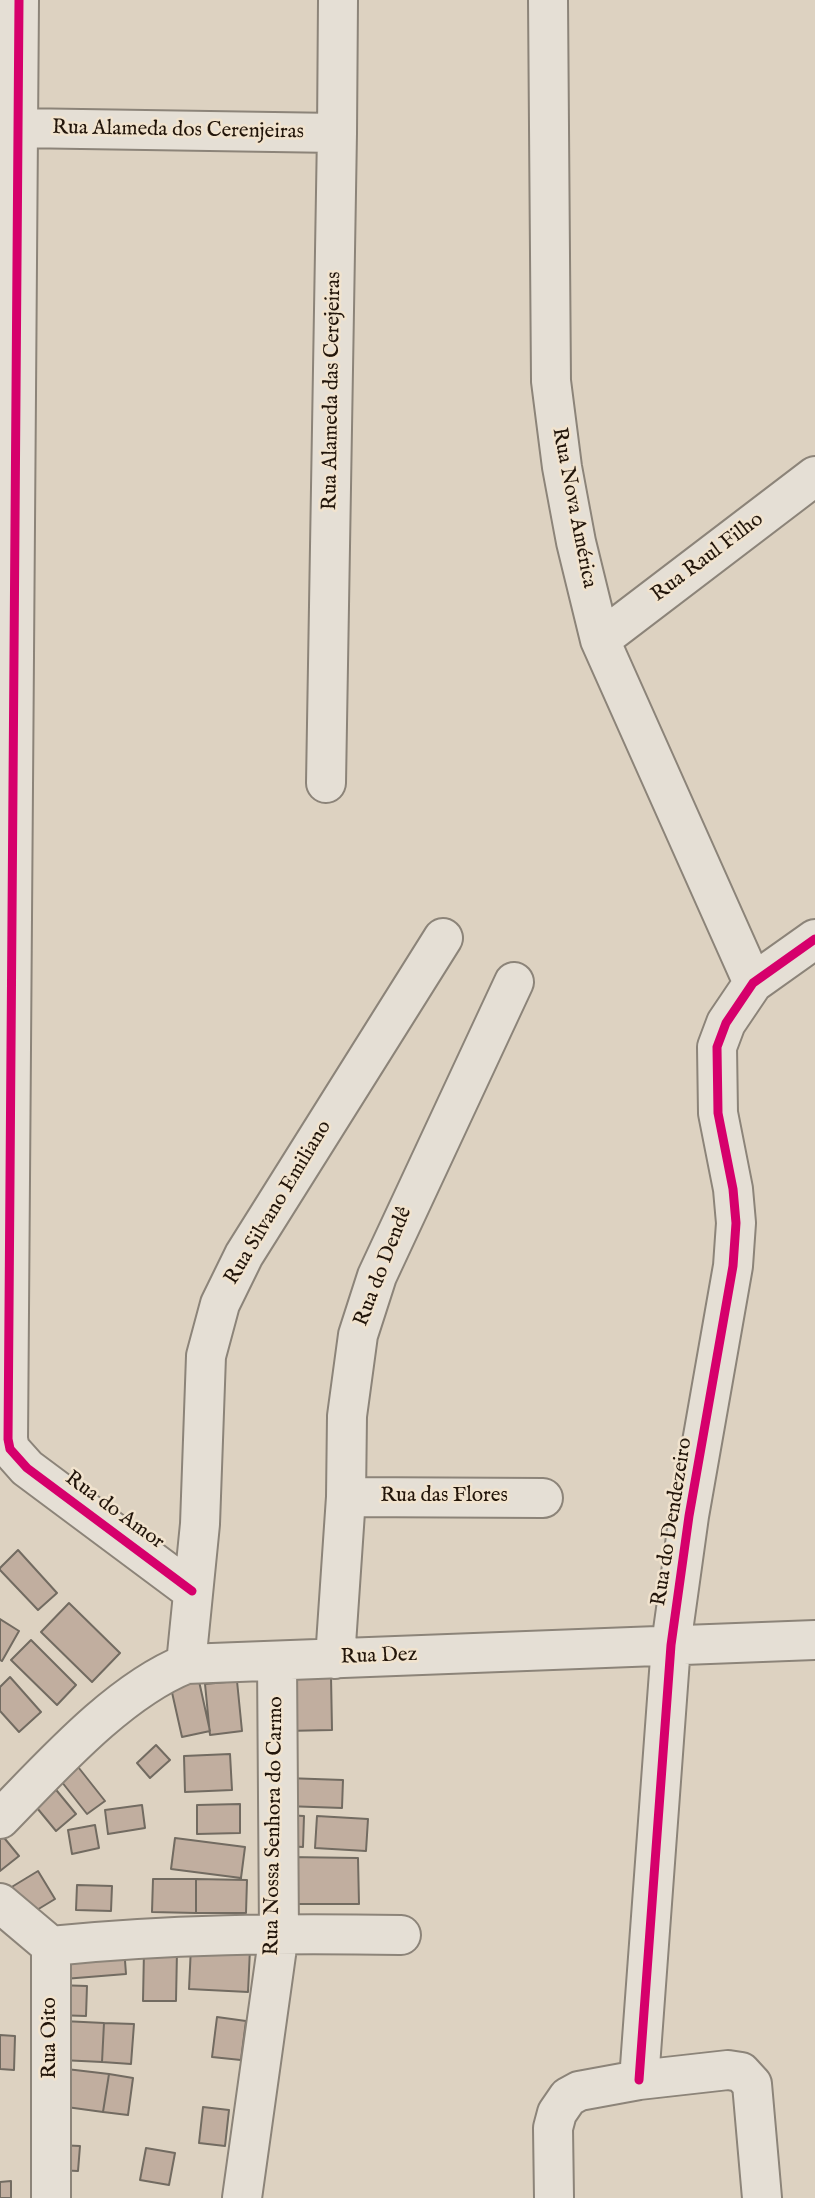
<!DOCTYPE html>
<html>
<head>
<meta charset="utf-8">
<style>
  body { margin:0 }
  canvas { display:block; background:#ddd2c1 }
</style>
</head>
<body>
<canvas width="815" height="2198"></canvas>
<script>
const ctx = document.querySelector('canvas').getContext('2d');
ctx.lineJoin = 'round';
function paint(path, color) { ctx.fillStyle = color; ctx.fill(path, 'evenodd'); }
function trace(path, color, width, dash) { ctx.strokeStyle = color; ctx.lineWidth = width; ctx.lineCap = dash ? 'butt' : 'round'; ctx.setLineDash(dash || []); ctx.stroke(path); }
function label(font, color, halo, rows, align = 'center') {
  ctx.font = font + ' "IM FELL English",serif'; ctx.lineWidth = 5; ctx.setLineDash([]); ctx.textBaseline = 'middle'; ctx.strokeStyle = halo; ctx.fillStyle = color; for (const [text, x, y, turn = 0] of rows) {
    ctx.save(); ctx.translate(x, y); ctx.rotate((+turn || 0) * Math.PI / 180); ctx.textAlign = isNaN(turn) ? turn : align; if (halo) ctx.strokeText(text, 0, 0); ctx.fillText(text, 0, 0); ctx.restore();
  }
}
const building = new Path2D(`
  M18 1550 57 1593 38 1610 0 1570V1568Z
  M69 1603 120 1653 92 1682 41 1632Z
  M0 1619 19 1631 2 1661 0 1660Z
  M31 1640 76 1685 57 1705 11 1660Z
  M197 1672 210 1731 182 1737 169 1679Z
  M331 1676 332 1730 285 1731 284 1678Z
  M10 1677 41 1712 19 1732 0 1711V1687Z
  M237 1681 242 1731 210 1735 205 1684Z
  M156 1745 170 1760 150 1778 137 1763Z
  M230 1754 232 1790 185 1792 184 1756Z
  M71 1758 105 1801 87 1814 54 1772Z
  M286 1778 343 1780 342 1808 285 1806Z
  M48 1780 76 1814 56 1831 28 1797Z
  M240 1804V1833L197 1834V1805Z
  M142 1805 145 1828 108 1834 105 1810Z
  M285 1815 304 1816 303 1847 283 1846Z
  M317 1816 368 1819 366 1851 315 1848Z
  M95 1825 99 1848 72 1854 68 1830Z
  M1 1834 19 1856 0 1871V1835Z
  M175 1838 245 1847 241 1878 171 1869Z
  M287 1857 358 1858 359 1904H286Z
  M38 1871 55 1899 27 1916 10 1888Z
  M153 1879H196V1913L152 1912Z
  M196 1879 247 1880 246 1913H196Z
  M77 1885 112 1886 111 1911 76 1910Z
  M191 1946 250 1949 248 1992 189 1989Z
  M124 1947 126 1974 64 1979 62 1952Z
  M144 1950 177 1951 176 2001H143Z
  M56 1985 87 1986 86 2016 55 2015Z
  M217 2017 246 2021 241 2060 212 2057Z
  M63 2021 104 2023 102 2062 61 2060Z
  M104 2023 134 2024 131 2064 102 2062Z
  M0 2035 15 2036 14 2070 0 2069Z
  M58 2068 109 2074 103 2112 52 2105Z
  M109 2074 133 2078 128 2115 103 2112Z
  M203 2107 229 2110 225 2146 199 2143Z
  M58 2145 80 2146 78 2171 56 2170Z
  M146 2148 175 2153 169 2185 140 2180Z
  M11 2181V2198H0V2182Z`);
paint(building, '#c1ae9f');
trace(building, '#726b61', 2);
const minor = new Path2D(`
  M19 0 8 1439 10 1449 27 1468 192 1591
  M548 0 551 381 562 467 576 542 600 640 753 983
  M18 128 337 133
  M600 640 815 476
  M326 783 337 133 338 0
  M346 1497 543 1498
  M335 1659 346 1497 347 1416 358 1335 377 1276 514 982
  M186 1664 200 1524 206 1356 220 1304 244 1255 443 938
  M0 1819C51 1767 118 1691 186 1664L815 1640
  M0 1903 51 1946
  M51 1946C168 1934 284 1933 401 1935
  M639 2080 671 1645 689 1516 733 1266 736 1223 733 1189 718 1113 717 1047 726 1023 753 983 815 939
  M51 2198V1946
  M242 2198 279 1933 277 1661
  M554 2198 553 2128 557 2113 568 2097 579 2091 639 2080 728 2070 741 2072 752 2084 762 2198`);
trace(minor, '#8c8479', 42);
trace(minor, '#e5dfd5', 38);
trace(new Path2D(`
  M19 0 8 1439 10 1449 27 1468 192 1591
  M639 2080 671 1645 689 1516 733 1266 736 1223 733 1189 718 1113 717 1047 726 1023 753 983 815 939`), '#d6006c', 9);
label('21px', '#22150a', '#f1e3ce', [
  ["Rua Alameda dos Cerenjeiras",178,131,1],
  ["Rua Alameda das Cerejeiras",333,391,-89],
  ["Rua Nova América",573,508,79],
  ["Rua Raul Filho",708,558,-37],
  ["Rua Silvano Emiliano",279,1203,-59],
  ["Rua do Dendê",384,1267,-69],
  ["Rua das Flores",444,1497],
  ["Rua do Amor",114,1511,36],
  ["Rua do Dendezeiro",673,1522,-81],
  ["Rua Dez",379,1657,-2],
  ["Rua Nossa Senhora do Carmo",275,1826,-89],
  ["Rua Oito",51,2038,-90]
]);
</script>
</body>
</html>
